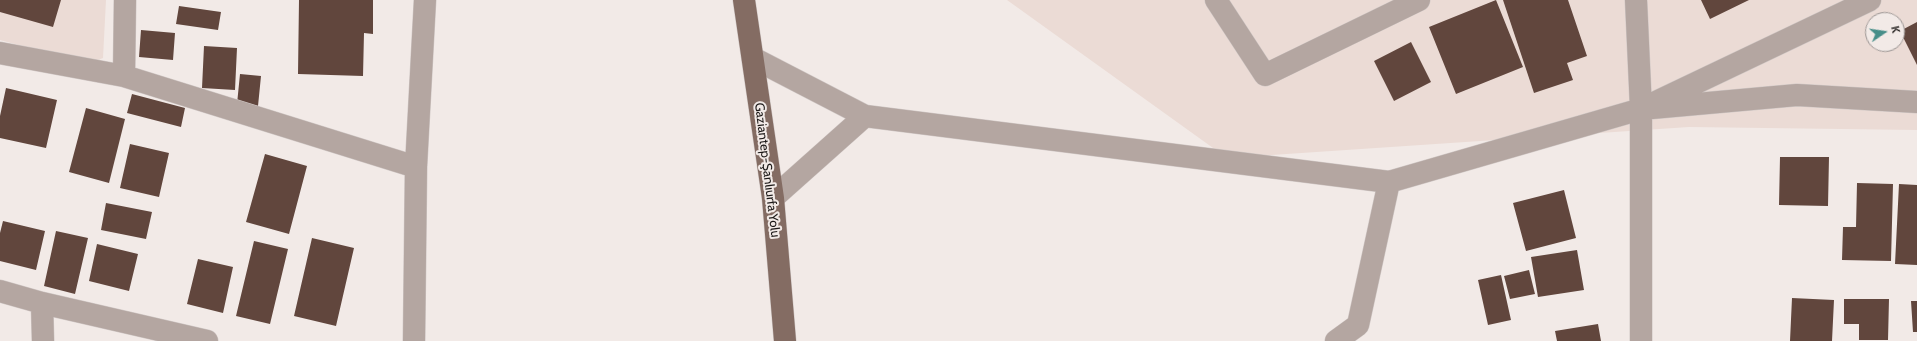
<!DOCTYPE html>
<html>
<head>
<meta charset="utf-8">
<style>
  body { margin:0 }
  #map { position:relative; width:1917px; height:341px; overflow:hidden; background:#f2eae7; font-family:Cabin,sans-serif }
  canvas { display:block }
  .north { position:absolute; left:1865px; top:12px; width:40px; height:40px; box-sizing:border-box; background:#f2eae7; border:1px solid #9c9694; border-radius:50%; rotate:77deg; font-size:11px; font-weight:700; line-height:16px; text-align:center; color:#1b1817 }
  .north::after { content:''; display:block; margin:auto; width:14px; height:18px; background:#478e89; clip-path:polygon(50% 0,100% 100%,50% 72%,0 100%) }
</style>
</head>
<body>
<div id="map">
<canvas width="1917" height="341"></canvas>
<div class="north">K</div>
</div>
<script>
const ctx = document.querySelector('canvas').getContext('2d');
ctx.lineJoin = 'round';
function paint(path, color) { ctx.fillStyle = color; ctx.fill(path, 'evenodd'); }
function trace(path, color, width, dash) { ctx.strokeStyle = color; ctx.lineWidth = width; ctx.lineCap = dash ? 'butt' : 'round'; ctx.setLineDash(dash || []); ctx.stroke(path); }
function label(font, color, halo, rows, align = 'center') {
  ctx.font = font + ' Cabin,sans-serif'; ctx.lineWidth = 4; ctx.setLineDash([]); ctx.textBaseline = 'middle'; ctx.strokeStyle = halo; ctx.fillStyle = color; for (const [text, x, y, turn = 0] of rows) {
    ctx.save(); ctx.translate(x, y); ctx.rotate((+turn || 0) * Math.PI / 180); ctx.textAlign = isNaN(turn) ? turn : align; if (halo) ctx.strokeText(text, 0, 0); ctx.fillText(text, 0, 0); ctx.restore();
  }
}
paint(new Path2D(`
  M0 0H106L103 58 88 64 0 40Z
  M1007 0H1917V130L1689 127 1227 158ZM1873 20H1897V44H1873Z`), '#ebdbd5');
paint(new Path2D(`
  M0 0H61L53 27 0 12Z
  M299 0H373V34L364 33 363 76 298 74Z
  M1496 0 1523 67 1456 94 1429 27Z
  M1503 0H1568L1587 56 1567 63 1573 80 1534 93Z
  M1701 0H1749L1710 19Z
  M179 6 221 12 218 30 176 24Z
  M1917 22V65L1900 31Z
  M141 30 175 33 173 60 139 57Z
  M1411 42 1431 82 1394 101 1374 61Z
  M204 46 237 48 235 90 202 88Z
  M240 74 261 76 258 106 237 104Z
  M6 88 57 100 46 148 0 138V116Z
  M132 94 185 108 181 127 127 113Z
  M86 108 125 119 109 183 69 172Z
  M130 144 169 153 159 197 120 188Z
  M265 154 307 166 289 234 246 222Z
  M1780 157H1829L1828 206 1779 205Z
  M1857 183 1893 184 1891 261 1842 260 1843 227H1856Z
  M1899 184 1917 185V265L1895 264Z
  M1564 190 1576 238 1526 251 1513 203Z
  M106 203 152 212 146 239 101 230Z
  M3 221 45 231 36 270 0 261V233Z
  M56 231 88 238 75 294 44 286Z
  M312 238 354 248 336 326 294 316Z
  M254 241 288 249 270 324 236 316Z
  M97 244 138 254 129 291 89 281Z
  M1577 250 1584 290 1538 297 1531 257Z
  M198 259 233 267 223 313 187 304Z
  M1529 270 1535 294 1510 299 1504 276Z
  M1501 275 1511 320 1488 325 1478 280Z
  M1792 298 1834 300 1832 341H1790Z
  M1844 299H1889L1888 340H1859V324H1844Z
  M1911 301H1917V332H1913Z
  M1598 324 1601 341H1557L1555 331Z`), '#61463d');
const minor = new Path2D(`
  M1216 0 1265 75 1419 0
  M1636 0 1641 109V341
  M0 53 124 76 416 167
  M753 58 865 116 1389 182 1641 109 1797 95 1917 102
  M124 76 125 0
  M1654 103 1870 0
  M773 198 865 116
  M0 291 42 303 207 341
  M42 303 43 341
  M414 341 416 167 425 0
  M1336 341 1358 325 1389 182`);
const primary = new Path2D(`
  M744 0 773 198 785 341`);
trace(minor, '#d0c8c6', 23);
trace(primary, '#d0c8c6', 23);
trace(minor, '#b4a6a1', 22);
trace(primary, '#846c63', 22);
label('13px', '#1b1817', '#f2eae7', [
  ["Gaziantep-Şanlıurfa Yolu",767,170,83]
]);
</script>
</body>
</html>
